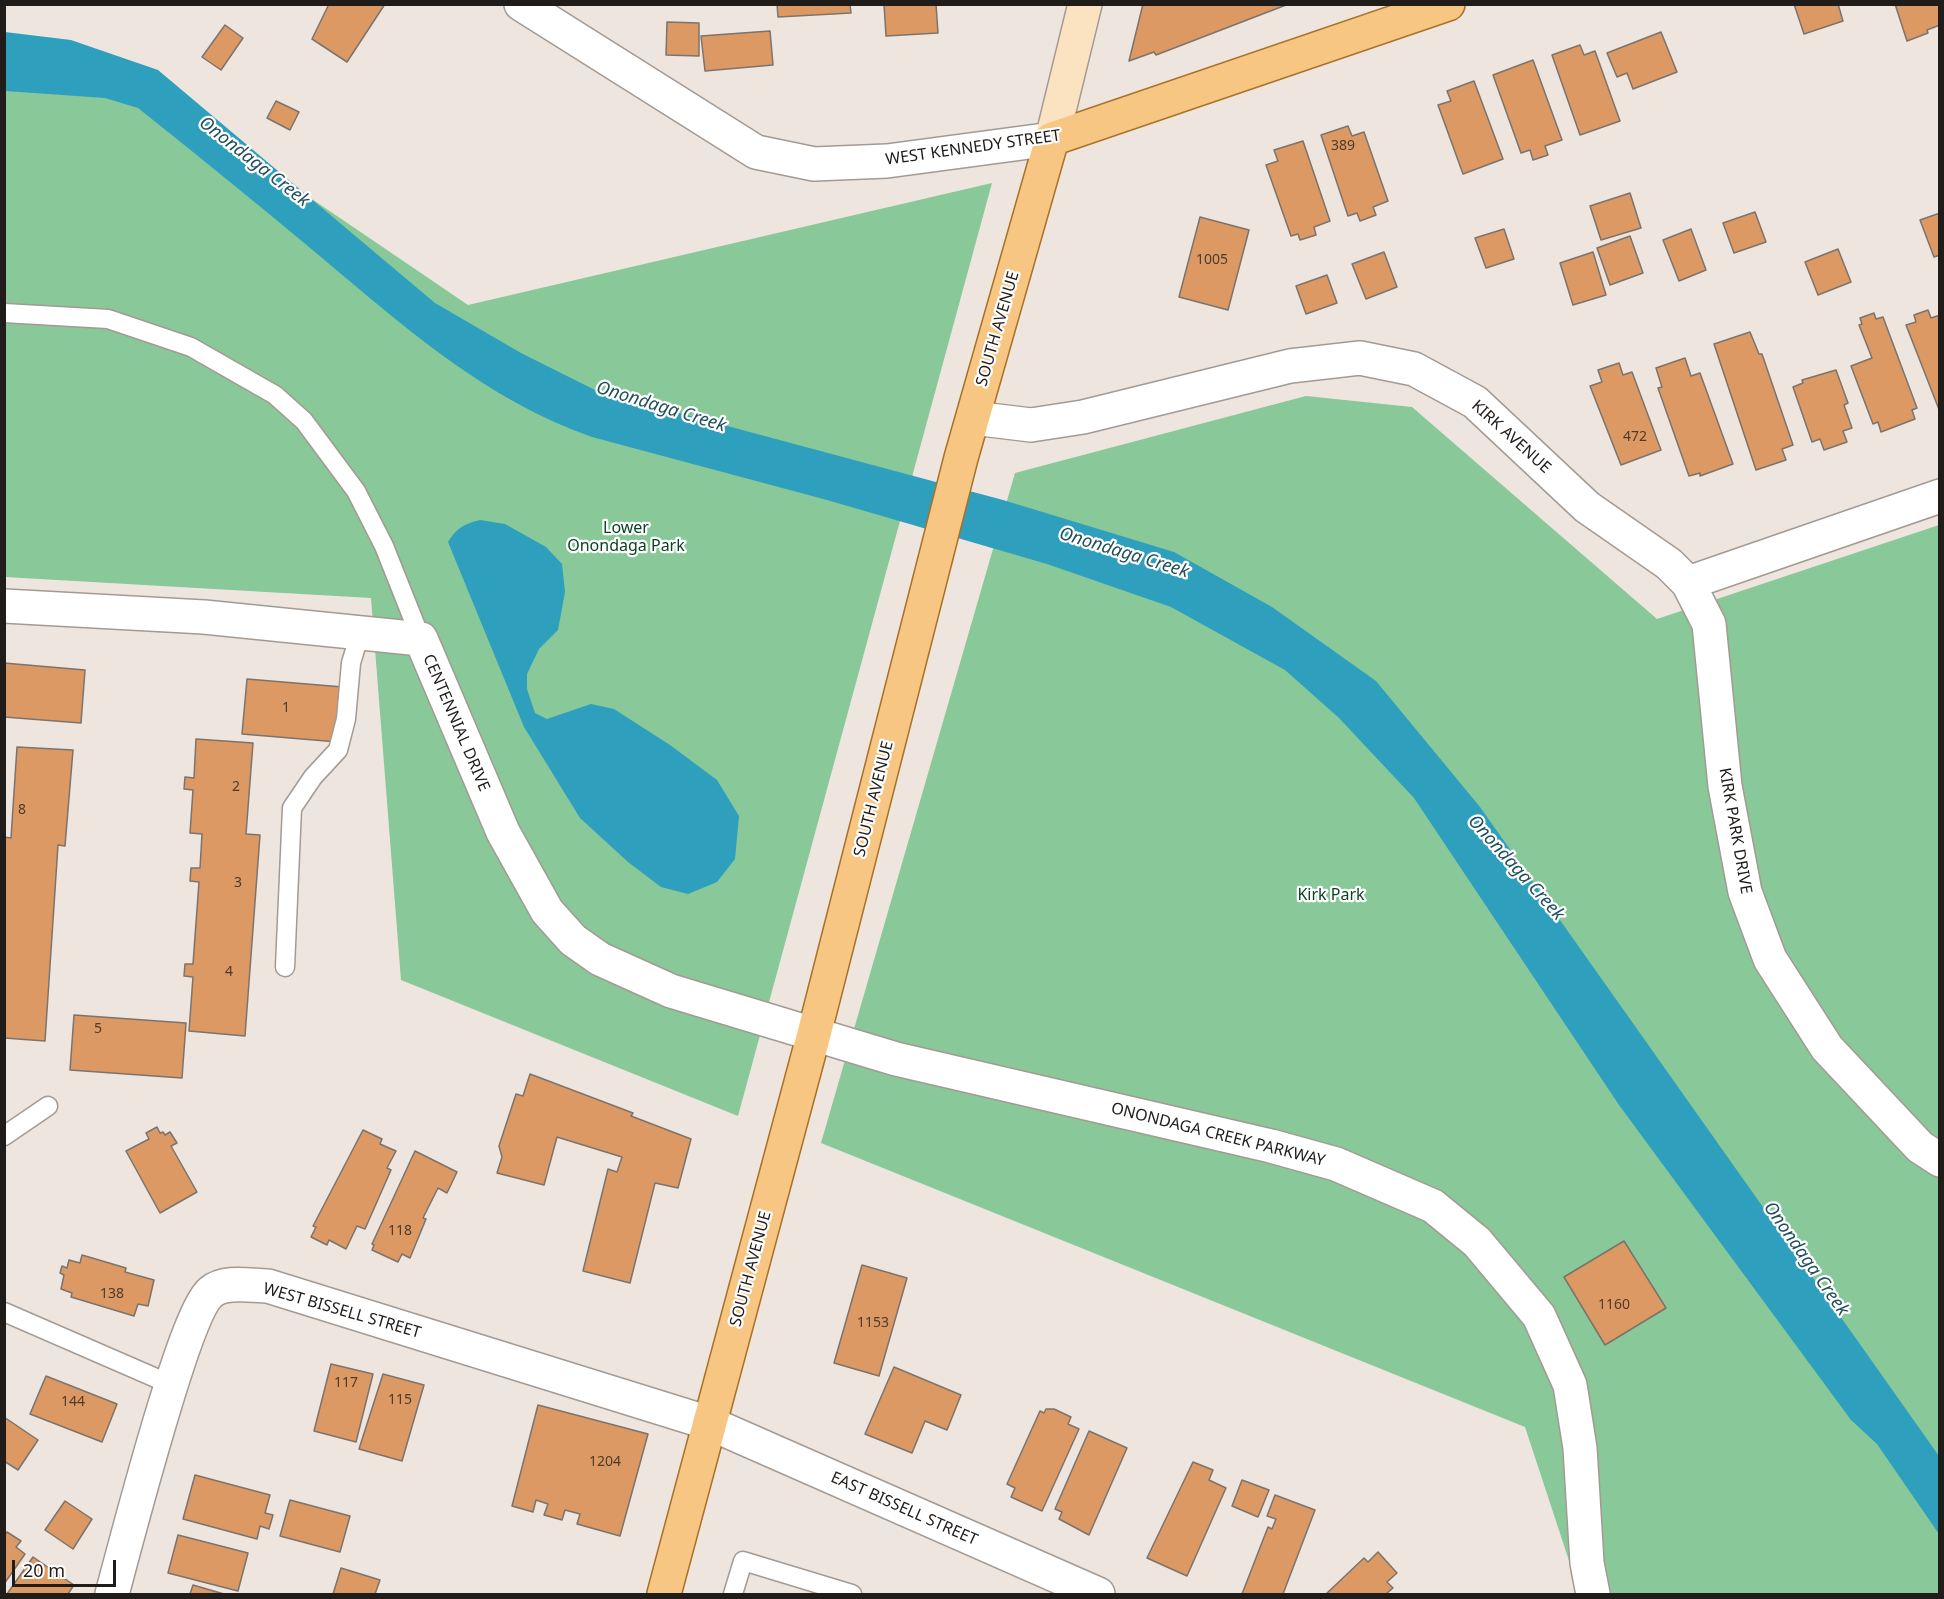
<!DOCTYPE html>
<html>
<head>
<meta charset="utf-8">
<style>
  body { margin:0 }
  #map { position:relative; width:1944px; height:1599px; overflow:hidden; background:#eee5de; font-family:"Noto Sans",sans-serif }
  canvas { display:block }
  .frame { position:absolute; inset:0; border:6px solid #1f1c1a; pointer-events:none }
  .scale { position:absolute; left:12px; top:1560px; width:104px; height:27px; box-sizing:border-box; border:3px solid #1f1c1a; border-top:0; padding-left:8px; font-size:18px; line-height:21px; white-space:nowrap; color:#1f1c1a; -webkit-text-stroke:4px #fff; paint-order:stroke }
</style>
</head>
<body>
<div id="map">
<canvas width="1944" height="1599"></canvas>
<div class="frame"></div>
<div class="scale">20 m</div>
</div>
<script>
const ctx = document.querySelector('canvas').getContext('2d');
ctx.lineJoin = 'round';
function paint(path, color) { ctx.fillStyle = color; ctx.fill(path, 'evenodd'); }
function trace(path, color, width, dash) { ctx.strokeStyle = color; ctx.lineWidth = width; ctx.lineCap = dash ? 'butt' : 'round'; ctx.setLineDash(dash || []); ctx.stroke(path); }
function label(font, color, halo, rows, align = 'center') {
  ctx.font = font + ' "Noto Sans",sans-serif'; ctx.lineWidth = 4.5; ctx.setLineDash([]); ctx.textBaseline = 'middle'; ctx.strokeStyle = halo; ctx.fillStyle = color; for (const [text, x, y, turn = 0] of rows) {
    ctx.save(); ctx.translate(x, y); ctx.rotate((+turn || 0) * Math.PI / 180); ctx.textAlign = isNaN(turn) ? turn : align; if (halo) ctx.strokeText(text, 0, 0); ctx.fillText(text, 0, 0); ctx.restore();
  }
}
paint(new Path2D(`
  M4 45 131 69 309 197 468 305 992 183 738 1116 401 980 371 598 5 577Z
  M1306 396 1412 407 1657 619 1939 525V1594H1580L1525 1427 821 1143 1015 473Z`), '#88c899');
paint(new Path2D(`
  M5 32 71 40 158 70 435 303 521 353 597 391 1003 500 1174 552 1272 607 1376 681 1480 807 1939 1456V1534L1877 1444 1851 1420 1619 1105 1414 798 1339 718 1285 670 1171 607 1047 564 827 500 592 437C488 401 404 327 321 257 261 207 200 157 138 108L105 98 5 91Z
  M480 520 505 524 546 547 562 564 565 592 558 630 539 649 527 674V689L535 713 547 719 591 704 614 709 670 745 717 780 739 816 735 859 717 882 688 894 661 887 628 862 580 818 524 727 448 542C457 528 464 524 480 520Z`), '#2ea0be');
const building = new Path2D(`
  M329 4H385L347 62 312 39Z
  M777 4H850L851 13 778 17Z
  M884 4H936L938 33 886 36Z
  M1143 4H1286V5L1156 55 1154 52 1129 61Z
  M1794 4H1838L1843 21 1804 34Z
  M1895 4H1940V25L1927 30 1928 33 1907 41Z
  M667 22 699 23V56L666 55Z
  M225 25 243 38 221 70 202 57Z
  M770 31 773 65 705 71 701 36Z
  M1661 32 1677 72 1633 89 1627 73 1617 77 1607 53Z
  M1580 45 1584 55 1595 51 1620 121 1580 135 1552 55Z
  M1533 60 1562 140 1545 146 1548 155 1533 160 1530 150 1521 153 1493 75Z
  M1474 81 1503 159 1463 174 1438 105 1451 101 1447 91Z
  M276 101 299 112 290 130 267 118Z
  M1348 126 1352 136 1364 132 1388 201 1373 207 1376 215 1360 221 1357 213 1348 216 1321 135Z
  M1303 141 1330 221 1314 227 1316 235 1300 240 1298 234 1291 236 1266 165 1278 161 1274 150Z
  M1630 193 1641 228 1601 240 1590 206Z
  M1755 212 1766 242 1734 253 1723 223Z
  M1940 213V255L1934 257 1920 220Z
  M1200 217 1249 230 1228 310 1179 297Z
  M1504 229 1514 259 1486 268 1475 238Z
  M1691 229 1706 270 1679 281 1663 240Z
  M1630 236 1643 273 1610 285 1597 248Z
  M1838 249 1851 282 1818 295 1805 262Z
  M1384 252 1397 287 1366 299 1352 264Z
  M1593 252 1606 295 1573 305 1560 263Z
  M1327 275 1337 303 1306 314 1296 286Z
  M1928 310 1931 318 1940 315V412L1906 325 1916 322 1914 315Z
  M1874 313 1876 319 1883 317 1917 408 1912 410 1915 419 1881 432 1878 422 1873 424 1851 366 1872 358 1859 325 1862 324 1860 318Z
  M1750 332 1759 354H1762L1793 445 1782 449 1786 460 1756 470 1714 344Z
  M1685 358 1691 376 1700 373 1733 464 1700 476V473L1689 476 1658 388 1662 387 1656 368Z
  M1619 363 1623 375 1632 372 1661 450 1621 465 1590 386 1602 382 1598 370Z
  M1836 370 1848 403 1844 405 1852 428 1843 431 1847 442 1824 450 1820 439 1812 442 1793 387 1803 383 1802 380Z
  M4 663 85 670 81 723 4 717Z
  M247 679 343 687 338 742 242 734Z
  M196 739 253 743 246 834 260 835 245 1036 189 1031 193 977 184 976 185 964H193L199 882 190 881 191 868H200L202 834 190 833 193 790 184 789 185 777 194 778Z
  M17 747 73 750 65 846 58 845 45 1041 4 1038V837L11 838Z
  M74 1015 186 1023 182 1078 70 1070Z
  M530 1074 633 1113 631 1116 691 1139 678 1188 655 1183 630 1283 583 1271 608 1169 617 1172 622 1157 557 1137 544 1185 497 1173 502 1157 499 1146 516 1094 523 1096Z
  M157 1127 160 1133 163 1132 165 1135 170 1132 177 1143 171 1146 197 1192 160 1213 126 1151 149 1139 146 1133Z
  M363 1130 382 1139 380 1144 396 1151 387 1168 391 1170 365 1229 357 1226 346 1249 329 1240 327 1245 311 1237 316 1227 313 1226Z
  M415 1151 457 1172 447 1193 438 1188 423 1218 426 1219 410 1258 402 1254 398 1262 372 1250 374 1245 372 1244Z
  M1624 1241 1666 1308 1605 1345 1564 1277Z
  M82 1255 126 1268 125 1272 154 1280 148 1306 138 1304 134 1316 71 1297 72 1293 61 1289 64 1275 60 1273 62 1266 67 1268 69 1260 80 1263Z
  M862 1265 907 1278 879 1376 834 1363Z
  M331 1364 373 1374 356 1442 314 1431Z
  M894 1367 961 1395 947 1430 925 1421 912 1453 865 1434Z
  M383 1374 424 1385 402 1461 359 1449Z
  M46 1376 117 1404 102 1442 30 1414Z
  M538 1405 648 1434 620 1536 577 1524 580 1514 565 1510 562 1520 544 1515 548 1504 536 1500 533 1512 512 1506Z
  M1046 1409H1054L1071 1417 1068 1424 1079 1429 1042 1511 1011 1497 1015 1488 1007 1484 1040 1411 1044 1413Z
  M4 1417 38 1440 18 1470 4 1461Z
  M1089 1431 1127 1448 1089 1535 1059 1519 1062 1512 1055 1509Z
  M1193 1462 1213 1470 1209 1480 1226 1488 1187 1576 1147 1558Z
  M195 1475 270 1495 265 1513 273 1515 269 1529 260 1526 257 1539 183 1519Z
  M1242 1480 1269 1490 1258 1517 1232 1506Z
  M1275 1495 1315 1510 1283 1594H1242L1268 1527 1272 1529 1276 1519 1267 1516Z
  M290 1500 350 1516 340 1552 280 1536Z
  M65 1501 92 1519 73 1549 45 1530Z
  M7 1532 21 1541 16 1547 25 1554 4 1584V1536Z
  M178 1535 248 1553 238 1591 168 1573Z
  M1378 1552 1397 1573 1387 1582 1393 1588 1386 1594H1326L1364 1558 1368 1562Z
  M33 1557 74 1585 68 1594H7Z
  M341 1568 380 1580 375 1594H333Z
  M193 1585 224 1594H190Z`);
paint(building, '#dc9963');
trace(building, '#7b736d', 1.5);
const lane = new Path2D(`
  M4 313 108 319 191 347 275 395 304 421 356 491 384 546 421 639
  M285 967 292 808 313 777 338 750 346 719 351 663 360 633
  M4 1136 48 1106
  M4 1312 172 1385
  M733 1594 743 1561 852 1594`);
const street = new Path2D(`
  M521 4 756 152 814 164 887 161 1052 139
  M973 418 1031 425 1083 417 1290 366 1360 358 1414 369 1475 402 1587 507 1669 564 1688 583 1940 496
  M1688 583 1709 624 1725 786 1745 892 1770 959 1827 1048 1920 1147 1940 1160
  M4 606 204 617 421 639 503 832 547 911 573 940 600 959 671 991 896 1059 1271 1146 1336 1164 1433 1206 1477 1242 1539 1316 1570 1385 1580 1448 1587 1563 1593 1594
  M112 1594C125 1547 184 1314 211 1292 225 1280 251 1286 268 1286L709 1423 1098 1594`);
const secondary = new Path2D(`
  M1052 139 1085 4`);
const primary = new Path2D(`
  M664 1594 814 1034 961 458 1052 139 1448 4`);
trace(lane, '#a39a94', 21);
trace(street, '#a39a94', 36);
trace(secondary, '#a39a94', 36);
trace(primary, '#a87228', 36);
trace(lane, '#fff', 18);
trace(street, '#fff', 33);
trace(secondary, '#fbe2c1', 33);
trace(primary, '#f7c682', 33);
label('14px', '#4e3b2c', null, [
  ["389",1343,146],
  ["1005",1212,260],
  ["472",1635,437],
  ["1",286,708],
  ["2",236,787],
  ["8",22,810],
  ["3",238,883],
  ["4",229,972],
  ["5",98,1029],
  ["118",400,1231],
  ["138",112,1294],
  ["1160",1614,1305],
  ["1153",873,1323],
  ["117",346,1383],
  ["115",400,1400],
  ["144",73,1402],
  ["1204",605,1462]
]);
label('16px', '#1f1c1a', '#fff', [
  ["WEST KENNEDY STREET",973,148,-8],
  ["SOUTH AVENUE",998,329,-74],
  ["KIRK AVENUE",1511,437,42],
  ["CENTENNIAL DRIVE",456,723,67],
  ["SOUTH AVENUE",874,799,-76],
  ["KIRK PARK DRIVE",1735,831,80],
  ["ONONDAGA CREEK PARKWAY",1218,1135,14],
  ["SOUTH AVENUE",751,1269,-75],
  ["WEST BISSELL STREET",342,1311,16],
  ["EAST BISSELL STREET",904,1509,24]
]);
label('16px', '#094321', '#fff', [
  ["Lower",626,528],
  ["Onondaga Park",626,546],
  ["Kirk Park",1331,895]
]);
label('italic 18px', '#214f5c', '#fff', [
  ["Onondaga Creek",254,162,38],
  ["Onondaga Creek",661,407,17],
  ["Onondaga Creek",1124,553,17],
  ["Onondaga Creek",1516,868,48],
  ["Onondaga Creek",1806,1259,55]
]);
</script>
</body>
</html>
